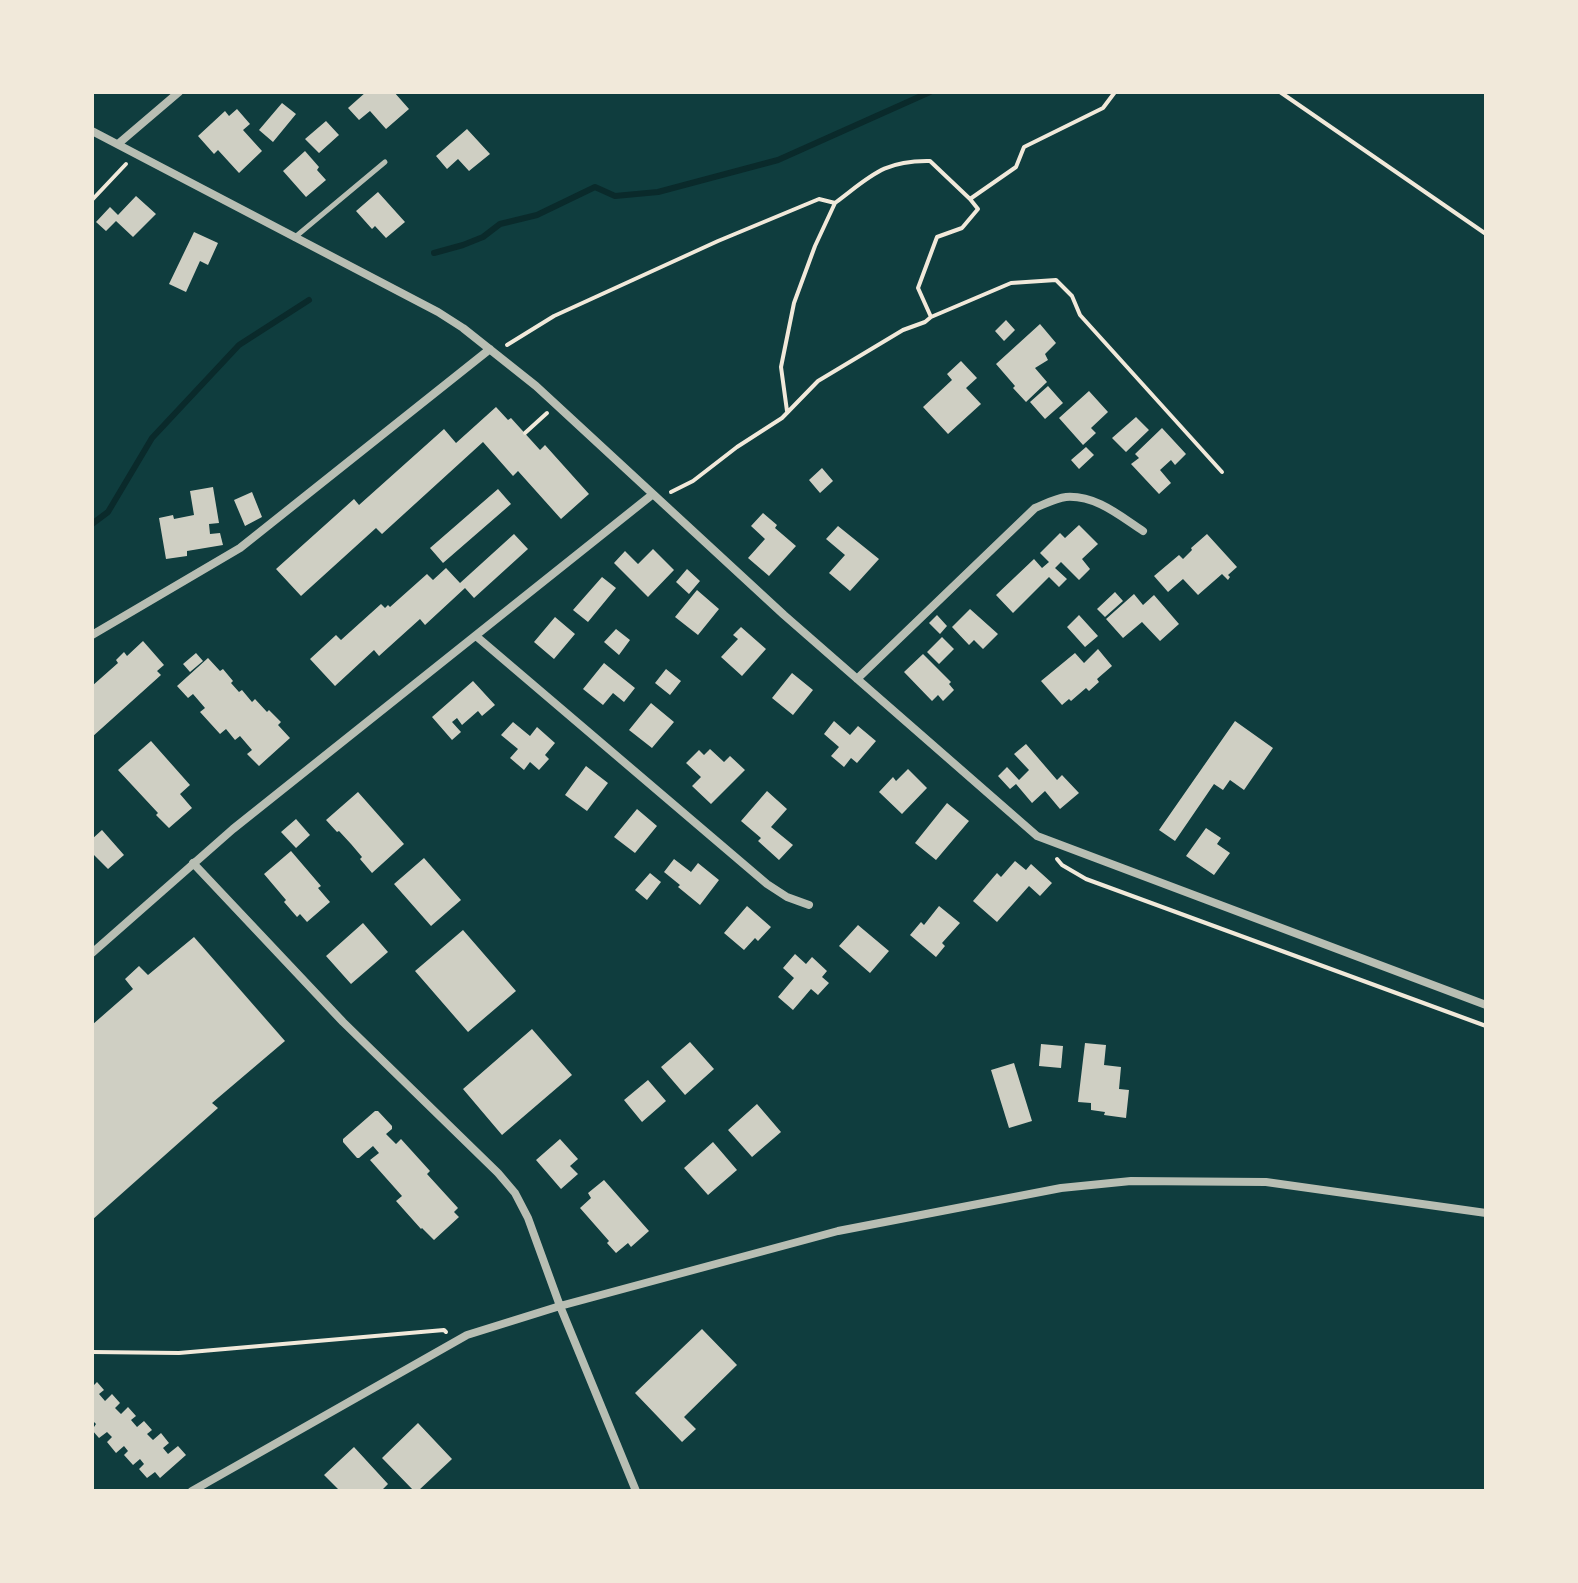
<!DOCTYPE html>
<html>
<head>
<meta charset="utf-8">
<style>
  body { margin:0 }
  #map { position:relative; width:1578px; height:1583px; overflow:hidden; background:#0f3d3e; font-family:"PT Sans Narrow",sans-serif }
  canvas { display:block }
  .frame { position:absolute; inset:0; border:94px solid #f1e9da; pointer-events:none }
</style>
</head>
<body>
<div id="map">
<canvas width="1578" height="1583"></canvas>
<div class="frame"></div>
</div>
<script>
const ctx = document.querySelector('canvas').getContext('2d');
ctx.lineJoin = 'round';
function trace(path, color, width, dash) { ctx.strokeStyle = color; ctx.lineWidth = width; ctx.lineCap = dash ? 'butt' : 'round'; ctx.setLineDash(dash || []); ctx.stroke(path); }
function paint(path, color) { ctx.fillStyle = color; ctx.fill(path, 'evenodd'); }
trace(new Path2D(`
  M434 253 463 245 483 237 500 224 537 215 595 187 615 196 658 192 778 160 930 92
  M92 524 108 512 152 438 239 345 309 300`), '#0a2a2b', 6);
paint(new Path2D(`
  M366 92H394L409 109 386 129 370 111 359 120 348 108Z
  M282 103 296 114 273 142 259 130Z
  M237 109 250 124 243 130 262 151 239 173 218 150 214 154 198 136 225 111 229 116Z
  M326 121 339 135 319 153 305 139Z
  M467 129 490 154 469 171 458 159 447 169 436 156Z
  M305 151 319 167 317 170 326 180 306 197 283 171Z
  M378 192 405 222 386 238 375 226 372 229 356 211Z
  M136 196 156 214 133 237 116 221 106 231 96 222 110 207 118 215Z
  M194 232 218 243 208 265 200 261 186 292 169 284Z
  M1006 320 1015 330 1004 341 995 331Z
  M1040 324 1056 343 1045 354 1048 360 1035 368 1047 382 1026 402 1013 388 1015 386 996 364Z
  M961 361 977 378 966 388 981 404 948 434 923 407 952 380 947 374Z
  M1048 386 1063 403 1045 419 1030 402Z
  M1089 391 1108 412 1091 428 1096 433 1083 445 1059 418Z
  M496 407 508 420 511 418 540 450 545 445 589 494 561 519 518 471 513 476 483 442 382 534 376 528 301 596 276 569 354 499 359 505 444 429 456 443Z
  M1136 417 1149 430 1126 452 1112 438Z
  M1162 428 1186 454 1175 465 1171 460 1160 470 1171 483 1159 494 1131 464 1139 458 1135 454Z
  M1086 447 1094 455 1079 469 1071 460Z
  M822 468 833 481 820 493 809 480Z
  M213 487 219 523 209 524 210 534 220 533 223 545 187 551V556L166 559 159 518 173 515 174 519 194 515 190 491Z
  M498 489 511 504 443 563 430 548Z
  M252 492 262 517 245 526 234 500Z
  M763 513 777 525 775 528 796 546 769 576 748 558 765 539 751 526Z
  M1079 525 1098 544 1082 559 1090 569 1079 580 1061 562 1055 568 1067 579 1059 587 1049 577 1013 613 996 595 1034 559 1042 568 1049 562 1040 553 1060 533 1065 538Z
  M838 526 879 559 850 591 829 573 845 555 826 539Z
  M514 534 528 549 474 598 465 588 425 625 420 619 379 656 374 650 335 686 310 659 336 635 341 640 381 604 385 608 388 605 390 607 427 574 433 580 446 568 460 583Z
  M1207 534 1237 567 1228 575 1230 577 1228 580 1222 574 1198 595 1183 579 1168 592 1154 576 1179 555 1183 559 1192 550 1191 548Z
  M653 549 674 570 648 597 614 563 625 551 638 564Z
  M687 569 700 581 689 594 676 582Z
  M602 577 616 588 588 622 573 610Z
  M697 590 719 609 698 635 675 617Z
  M1115 592 1123 601 1105 617 1097 609Z
  M1134 594 1143 605 1154 595 1179 624 1160 641 1142 622 1123 638 1106 619Z
  M970 609 998 634 983 649 974 640 969 645 952 627Z
  M937 615 947 626 940 634 929 623Z
  M1079 615 1098 636 1085 647 1067 627Z
  M555 617 575 634 554 659 534 642Z
  M741 627 766 649 742 676 721 657 738 639 733 635Z
  M616 629 630 640 619 655 604 642Z
  M942 637 954 649 939 664 927 652Z
  M143 641 164 665 157 671 161 675 92 737V686L118 663 116 660 124 652 127 656Z
  M1098 649 1112 666 1097 679 1099 682 1089 691 1086 688 1071 701 1069 699 1062 705 1041 681 1075 653 1084 663Z
  M196 653 203 661 190 672 183 664Z
  M923 654 951 682 949 684 954 690 943 701 938 695 932 701 904 672Z
  M208 658 220 671 223 669 233 681 231 683 239 692 242 690 252 702 255 699 267 712 269 710 281 722 278 725 290 738 259 766 247 754 252 750 240 736 235 740 226 729 220 734 200 712 205 708 193 694 188 698 177 686Z
  M604 663 635 688 624 702 613 693 603 705 583 689Z
  M666 669 681 681 670 695 655 683Z
  M792 673 813 690 793 715 772 698Z
  M473 681 495 705 482 716 478 711 462 725 457 718 452 722 461 732 452 740 432 717Z
  M651 703 674 722 652 748 629 730Z
  M834 721 850 735 858 726 876 741 857 763 851 758 844 767 831 756 839 747 824 734Z
  M1235 721 1273 748 1244 790 1230 780 1223 790 1214 784 1175 841 1159 830Z
  M513 722 530 736 537 727 555 743 545 755 549 759 539 770 530 762 524 770 510 758 518 749 501 735Z
  M151 741 190 785 180 794 192 808 169 828 156 815 158 813 118 770Z
  M1026 744 1057 780 1062 775 1079 793 1060 809 1045 791 1032 803 1016 784 1010 789 998 776 1007 767 1019 780 1029 770 1014 754Z
  M710 749 724 762 730 756 745 770 711 804 692 786 701 777 686 763 699 750 704 755Z
  M586 766 608 783 587 811 565 795Z
  M908 769 927 788 902 814 879 792 893 777 896 781Z
  M767 791 787 809 771 827 793 845 779 860 758 841 761 838 741 821Z
  M358 792 404 844 372 873 360 859 362 857 351 844 339 831 337 832 326 820Z
  M947 803 969 821 936 860 915 843Z
  M637 809 657 826 635 853 614 837Z
  M296 819 310 835 296 848 281 832Z
  M1206 828 1221 838 1217 844 1230 853 1214 875 1186 856Z
  M102 830 124 855 108 869 92 853V839Z
  M291 851 321 886 318 888 330 902 307 922 300 914 297 917 284 902 286 900 264 874Z
  M424 858 461 900 431 926 394 884Z
  M674 859 691 872 698 863 719 880 700 905 678 887 680 885 664 872Z
  M1015 861 1026 870 1031 864 1052 883 1040 896 1029 886 997 922 973 901 997 873 1001 877Z
  M650 873 661 882 647 900 635 890Z
  M747 906 771 927 758 941 755 938 744 950 724 933Z
  M939 906 960 923 942 943 945 946 936 957 910 935 921 922 924 925Z
  M363 923 388 952 351 984 326 956Z
  M858 925 889 951 870 973 839 946Z
  M463 930 516 991 468 1032 415 971Z
  M194 937 285 1041 212 1103 218 1108 92 1220V1025L133 989 125 979 139 966 148 975Z
  M795 954 806 964 812 957 827 971 822 977 829 983 818 995 811 989 793 1010 778 997 794 978 783 968Z
  M532 1029 572 1075 502 1135 463 1089Z
  M690 1042 714 1069 685 1095 661 1067Z
  M1085 1043 1106 1045 1104 1065 1121 1067 1119 1089 1129 1090 1126 1118 1104 1115 1105 1112 1091 1110V1103L1078 1102Z
  M1041 1044 1063 1046 1061 1068 1039 1066Z
  M1014 1063 1032 1121 1009 1128 991 1070Z
  M648 1080 666 1101 642 1122 624 1100Z
  M757 1104 781 1132 752 1157 728 1130Z
  M375 1111H378L392 1126V1129L386 1134 396 1144 401 1139 430 1171 427 1174 458 1208 454 1212 459 1217 434 1240 422 1228 421 1229 396 1201 402 1196 370 1160 379 1153 373 1146 359 1158H357L343 1142V1139Z
  M560 1139 578 1159 570 1166 578 1174 561 1189 536 1160Z
  M713 1142 737 1170 708 1195 684 1168Z
  M604 1180 649 1231 631 1247 628 1243 616 1253 607 1243 609 1241 580 1208 591 1198 588 1193Z
  M702 1329 737 1365 684 1417 696 1429 682 1442 635 1393Z
  M97 1382 104 1390 99 1394 105 1401 112 1394 120 1403 115 1408 121 1414 128 1407 136 1416 131 1420 137 1427 144 1421 152 1430 147 1434 153 1440 161 1433 169 1443 163 1448 168 1454 178 1446 186 1455 160 1478 155 1472 147 1478 139 1469 144 1464 140 1459 133 1465 124 1455 128 1451 124 1446 116 1453 107 1442 112 1437 107 1432 99 1438 92 1430 96 1424 92 1420V1387Z
  M418 1423 452 1459 418 1491H414L382 1458Z
  M354 1447 388 1484 381 1491H340L324 1475Z`), '#cfcfc3');
trace(new Path2D(`
  M1280 92 1486 234
  M92 200 126 164
  M931 317 1011 283 1056 280 1072 296 1080 315 1222 472
  M507 345 554 316 718 241 819 199 835 203C870 177 883 160 930 161L970 199 1016 167 1024 147 1103 108 1115 92
  M787 411 781 367 794 303 815 246 835 203
  M525 433 547 413
  M671 492 693 481 737 447 782 418 818 381 903 330 925 322 931 317 918 288 937 237 962 228 978 209 970 199
  M1057 859 1062 865 1086 879 1486 1026
  M92 1352 179 1353 444 1330 446 1332`), '#f1e9da', 4);
trace(new Path2D(`
  M294 238 385 162`), '#b8beb3', 5);
trace(new Path2D(`
  M92 131 438 312 463 328 536 386 784 615 1037 836 1486 1005
  M118 144 179 92
  M92 635 240 548 490 349
  M476 636 767 884 787 897 809 905
  M857 679 1035 508C1045 504 1056 498 1066 497 1096 495 1120 516 1143 531
  M193 863 343 1022 498 1173 515 1193 528 1218 560 1306 636 1491
  M92 953 233 829 653 494
  M192 1491 467 1335 560 1306 838 1231 1061 1188 1131 1181 1266 1182 1486 1213`), '#b8beb3', 8);
</script>
</body>
</html>
